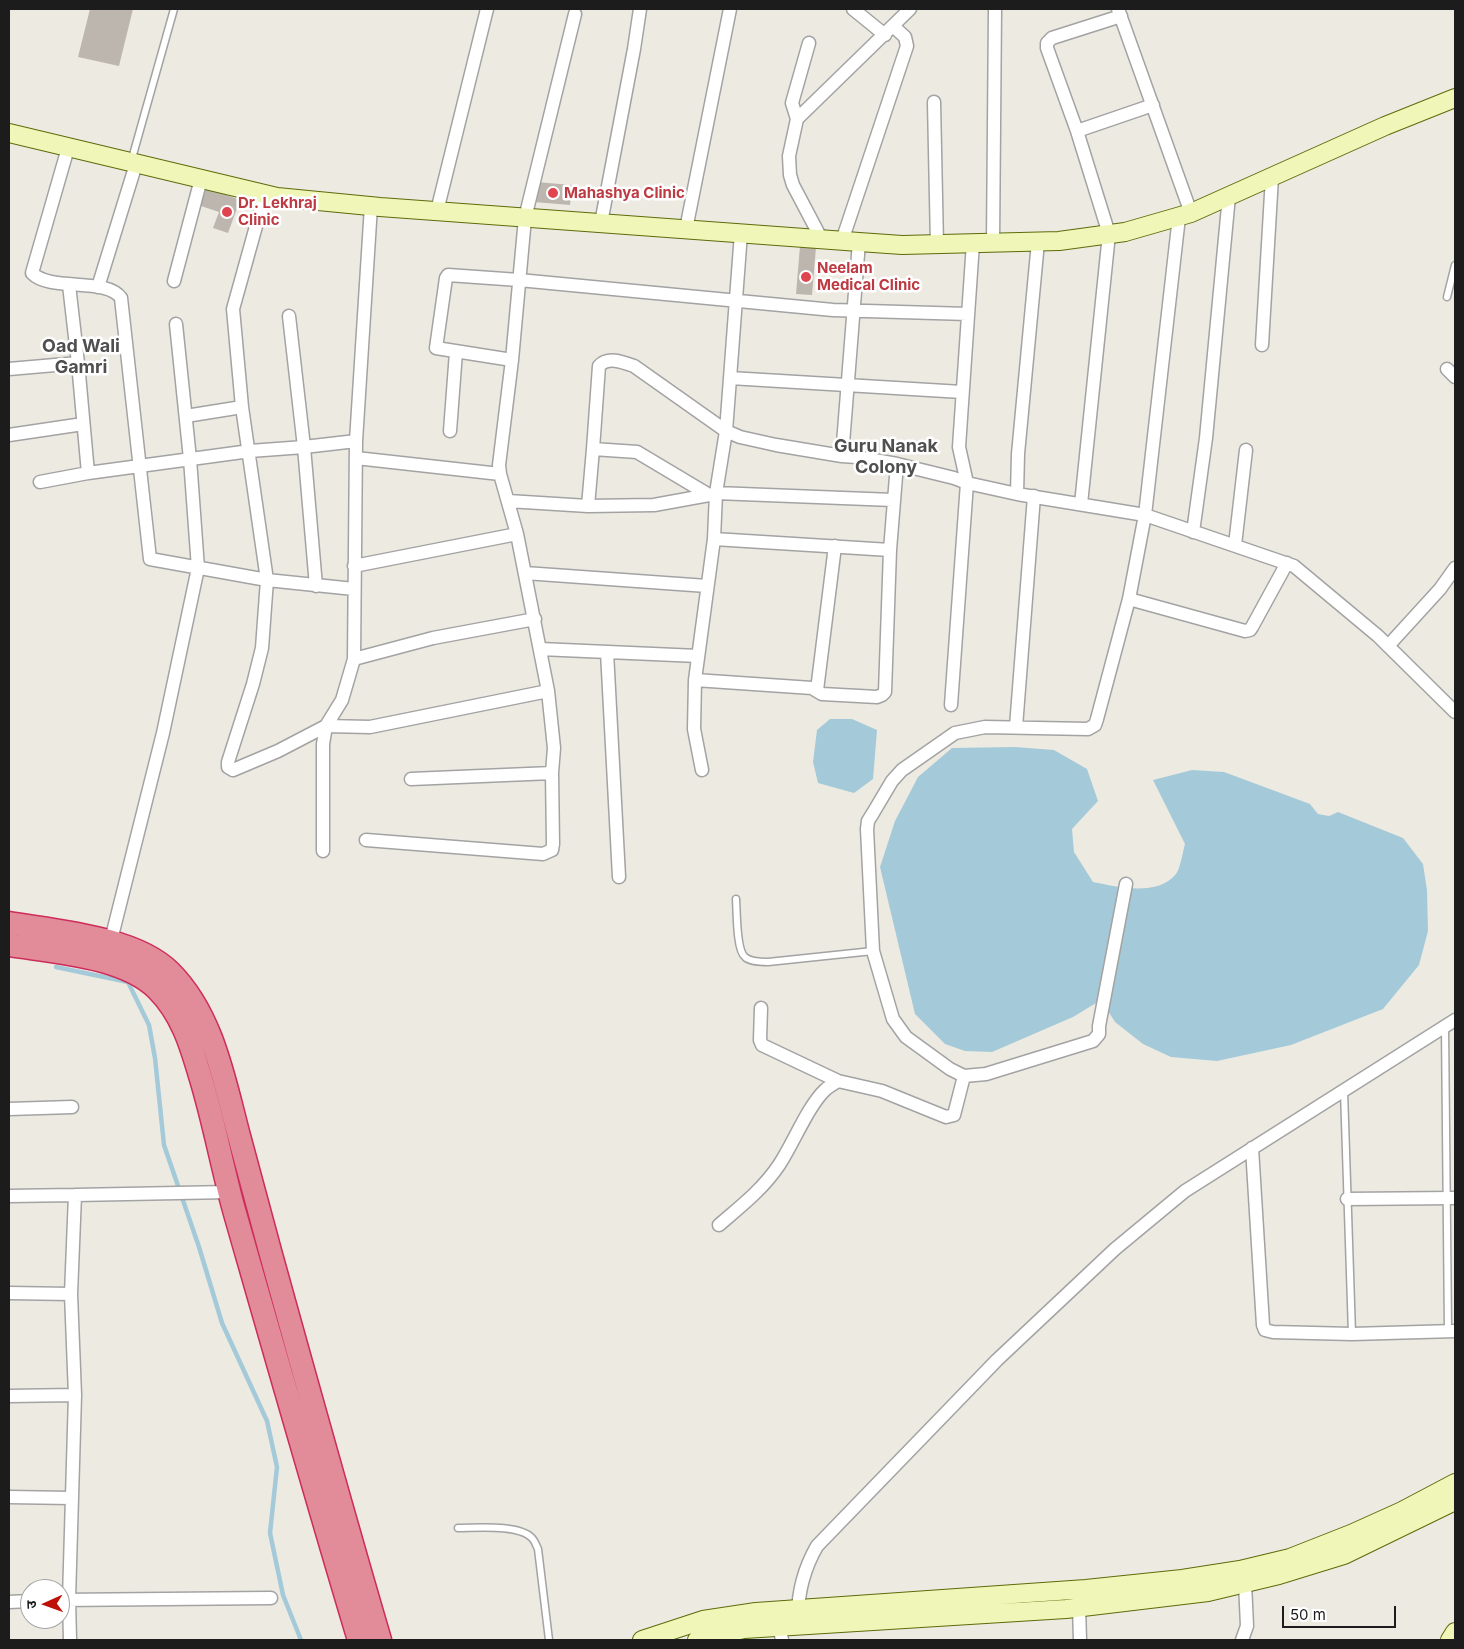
<!DOCTYPE html>
<html>
<head>
<meta charset="utf-8">
<style>
  body { margin:0 }
  #map { position:relative; width:1464px; height:1649px; overflow:hidden; background:#edeae2; font-family:Inter,"Noto Sans Devanagari",sans-serif }
  canvas { display:block }
  .frame { position:absolute; inset:0; border:10px solid #1c1c1c; pointer-events:none }
  .north { position:absolute; left:20px; top:1579px; width:50px; height:50px; box-sizing:border-box; background:#fff; border:1px solid #a4a4a4; border-radius:50%; rotate:268deg; font-size:14px; font-weight:700; line-height:20px; text-align:center; color:#1c1c1c }
  .north::after { content:''; display:block; margin:auto; width:18px; height:22px; background:#be1209; clip-path:polygon(50% 0,100% 100%,50% 72%,0 100%) }
  .scale { position:absolute; left:1282px; top:1606px; width:114px; height:22px; box-sizing:border-box; border:2px solid #1c1c1c; border-top:0; padding-left:6px; font-size:15px; line-height:18px; white-space:nowrap; color:#1c1c1c; -webkit-text-stroke:4px #fff; paint-order:stroke }
</style>
</head>
<body>
<div id="map">
<canvas width="1464" height="1649"></canvas>
<div class="frame"></div>
<div class="north">उ</div>
<div class="scale">50 m</div>
</div>
<script>
const ctx = document.querySelector('canvas').getContext('2d');
ctx.lineJoin = 'round';
function paint(path, color) { ctx.fillStyle = color; ctx.fill(path, 'evenodd'); }
function trace(path, color, width, dash) { ctx.strokeStyle = color; ctx.lineWidth = width; ctx.lineCap = dash ? 'butt' : 'round'; ctx.setLineDash(dash || []); ctx.stroke(path); }
function label(font, color, halo, rows, align = 'center') {
  ctx.font = font + ' Inter,sans-serif'; ctx.lineWidth = 5; ctx.setLineDash([]); ctx.textBaseline = 'middle'; ctx.strokeStyle = halo; ctx.fillStyle = color; for (const [text, x, y, turn = 0] of rows) {
    ctx.save(); ctx.translate(x, y); ctx.rotate((+turn || 0) * Math.PI / 180); ctx.textAlign = isNaN(turn) ? turn : align; if (halo) ctx.strokeText(text, 0, 0); ctx.fillText(text, 0, 0); ctx.restore();
  }
}
paint(new Path2D(`
  M830 719H852L877 730 873 779 854 793 818 783 813 762 817 730Z
  M1015 747 1054 750 1087 769 1098 801 1072 829 1074 852 1093 882C1118 887 1157 897 1176 874 1180 869 1183 851 1185 844L1153 780 1192 770 1224 772 1310 804 1318 814 1329 816 1338 812 1403 838 1423 864 1427 890 1428 931 1419 965 1383 1009 1291 1045 1217 1061 1171 1057 1143 1044 1115 1022 1101 1000 1073 1017 992 1052 965 1051 945 1044 915 1014 880 867 895 821 918 777 952 748Z`), '#a4cad9');
trace(new Path2D(`
  M56 967 128 982 149 1025 155 1058 164 1145 199 1247 222 1323 267 1421 277 1467 270 1533 283 1595 301 1640`), '#a4cad9', 4.5);
paint(new Path2D(`
  M90 9H133L119 66 78 57Z
  M536 182 572 185 570 205 534 202Z
  M204 187 240 200 228 233 213 228 219 212 198 205Z
  M800 246 816 247 812 295 796 294Z`), '#bdb6af');
const lane = new Path2D(`
  M131 162 174 9
  M1447 297 1455 265
  M736 899C737 911 736 950 745 957 750 962 761 962 768 962L873 951
  M1445 1027 1448 1331
  M1344 1091 1352 1334
  M458 1528C476 1528 519 1524 532 1538 535 1541 536 1545 538 1549L549 1640`);
const street = new Path2D(`
  M853 9 885 35
  M1118 9 1191 213
  M934 102 937 245
  M797 119 792 103 809 43
  M1077 131 1153 105
  M68 148 32 273C50 292 107 277 121 298L150 559 267 580 354 589
  M265 194 233 309 242 407 267 580 262 648 253 684 228 762V767L233 770 278 751 326 726 342 700 354 659 356 441 371 206
  M437 211 487 9
  M601 223 634 49 640 9
  M686 229 730 9
  M822 240 793 185 790 175 789 156 797 119 910 9
  M842 241 907 46 905 37 893 26
  M993 243 995 9
  M174 281 201 179
  M69 285 78 363 88 473
  M98 287 136 164
  M289 316 304 447 316 586
  M1262 345 1272 177
  M512 360 436 348 446 278 448 275 519 280 833 310 968 314
  M9 369 78 363
  M1447 369 1455 377
  M730 378 962 392
  M186 416 242 407
  M450 431 456 352
  M9 435 83 424
  M842 456 859 242
  M356 458 500 474
  M40 482 88 473 250 451 304 447 356 441
  M1017 494 1018 454 1038 242
  M893 500 716 493 709 495 637 452 593 449 599 366C608 356 623 362 634 366L726 431 740 437 776 445 842 456 857 457 897 464 954 478 967 483 1017 494 1145 515 1294 566 1378 636 1455 712
  M508 501 588 506 593 449
  M1081 504 1109 234 1077 131 1047 48V43L1052 38 1121 16
  M588 506 654 505 709 495
  M1193 532 1206 438 1229 196
  M714 539 890 550
  M1235 545 1246 450
  M354 566 517 534
  M525 573 707 586
  M1129 599 1245 631 1250 630 1252 627 1287 563
  M1388 646 1440 589 1455 568
  M540 649 698 656
  M607 652 619 877
  M354 659 433 638 535 619
  M695 680 812 688 822 694 877 697 882 695 885 692 890 550 897 464
  M817 690 835 546
  M951 705 967 483 959 447 973 243
  M1016 727 1034 496
  M702 770 694 729 695 680 714 539 716 493 726 431 741 233
  M411 779 552 773
  M366 840 543 854 552 850 553 844 552 773 554 748 548 691 517 534 500 474 499 465 512 360 525 218 575 14
  M323 851V744L326 726 370 727 548 691
  M1126 884 1099 1026V1034L1093 1041 986 1074 964 1076 950 1069 906 1037 893 1019 873 951 867 829 868 821 873 813 892 781 902 770 955 733 985 727 1088 729 1095 725 1097 719 1129 599 1145 515 1179 217
  M111 940 163 733 198 568 190 459 176 324
  M761 1008 760 1040 762 1045 838 1081 882 1091 946 1117 954 1115 964 1076
  M9 1109 72 1107
  M1252 1148 1263 1325 1265 1330 1273 1332 1352 1334 1455 1331
  M9 1196 75 1195
  M1347 1199 1455 1198
  M719 1225C741 1206 763 1189 779 1165 793 1144 808 1106 825 1090 829 1086 834 1084 838 1081
  M9 1293 71 1294
  M9 1396 75 1395
  M9 1497 72 1498
  M60 1600 271 1598
  M9 1602 30 1601
  M1079 1607 1080 1640
  M798 1616C798 1591 805 1567 817 1546L997 1360 1115 1249 1185 1191 1455 1020
  M778 1620 782 1640
  M70 1640 69 1599 75 1395 71 1294 75 1195 229 1192
  M1242 1640 1247 1626 1245 1583`);
const secondary = new Path2D(`
  M9 133 277 197 380 207 859 242 902 245 1059 241 1125 232 1191 213 1385 126 1455 98
  M642 1640 703 1620 756 1612 1086 1589 1182 1579 1240 1570 1290 1558 1351 1534 1402 1511 1455 1483
  M697 1640 744 1629 1066 1609 1208 1592 1279 1575 1344 1555 1455 1501
  M1450 1640 1455 1632`);
const highway = new Path2D(`
  M9 923C56 931 135 937 170 972 213 1015 224 1080 239 1136 249 1174 260 1213 270 1251 306 1381 342 1511 380 1640
  M9 945C53 952 124 956 157 989 182 1014 191 1045 201 1079 214 1122 222 1166 234 1210 275 1353 316 1497 359 1640`);
trace(lane, '#a3a3a3', 9);
trace(street, '#a3a3a3', 15);
trace(secondary, '#5c6c0a', 20);
trace(highway, '#ce2c5b', 25);
trace(lane, '#fff', 6);
trace(street, '#fff', 12);
trace(secondary, '#eff6b7', 18);
trace(highway, '#e18c98', 22);
for (const [x, y, r, color] of [
  [553,193,6,"#e0444e"],
  [227,212,6,"#e0444e"],
  [806,277,6,"#e0444e"]
]) { const dot = new Path2D(); dot.arc(x, y, r, 0, 2 * Math.PI); ctx.fillStyle = color; ctx.fill(dot); trace(dot, '#fff', 2); }
label('bold 15px', '#be3a42', '#fff', [
  ["Mahashya Clinic",564,193],
  ["Dr. Lekhraj",238,203],
  ["Clinic",238,220],
  ["Neelam",817,268],
  ["Medical Clinic",817,285]
], 'left');
label('bold 18px', '#4f4f4f', '#fff', [
  ["Oad Wali",81,347],
  ["Gamri",81,368],
  ["Guru Nanak",886,447],
  ["Colony",886,468]
]);
</script>
</body>
</html>
